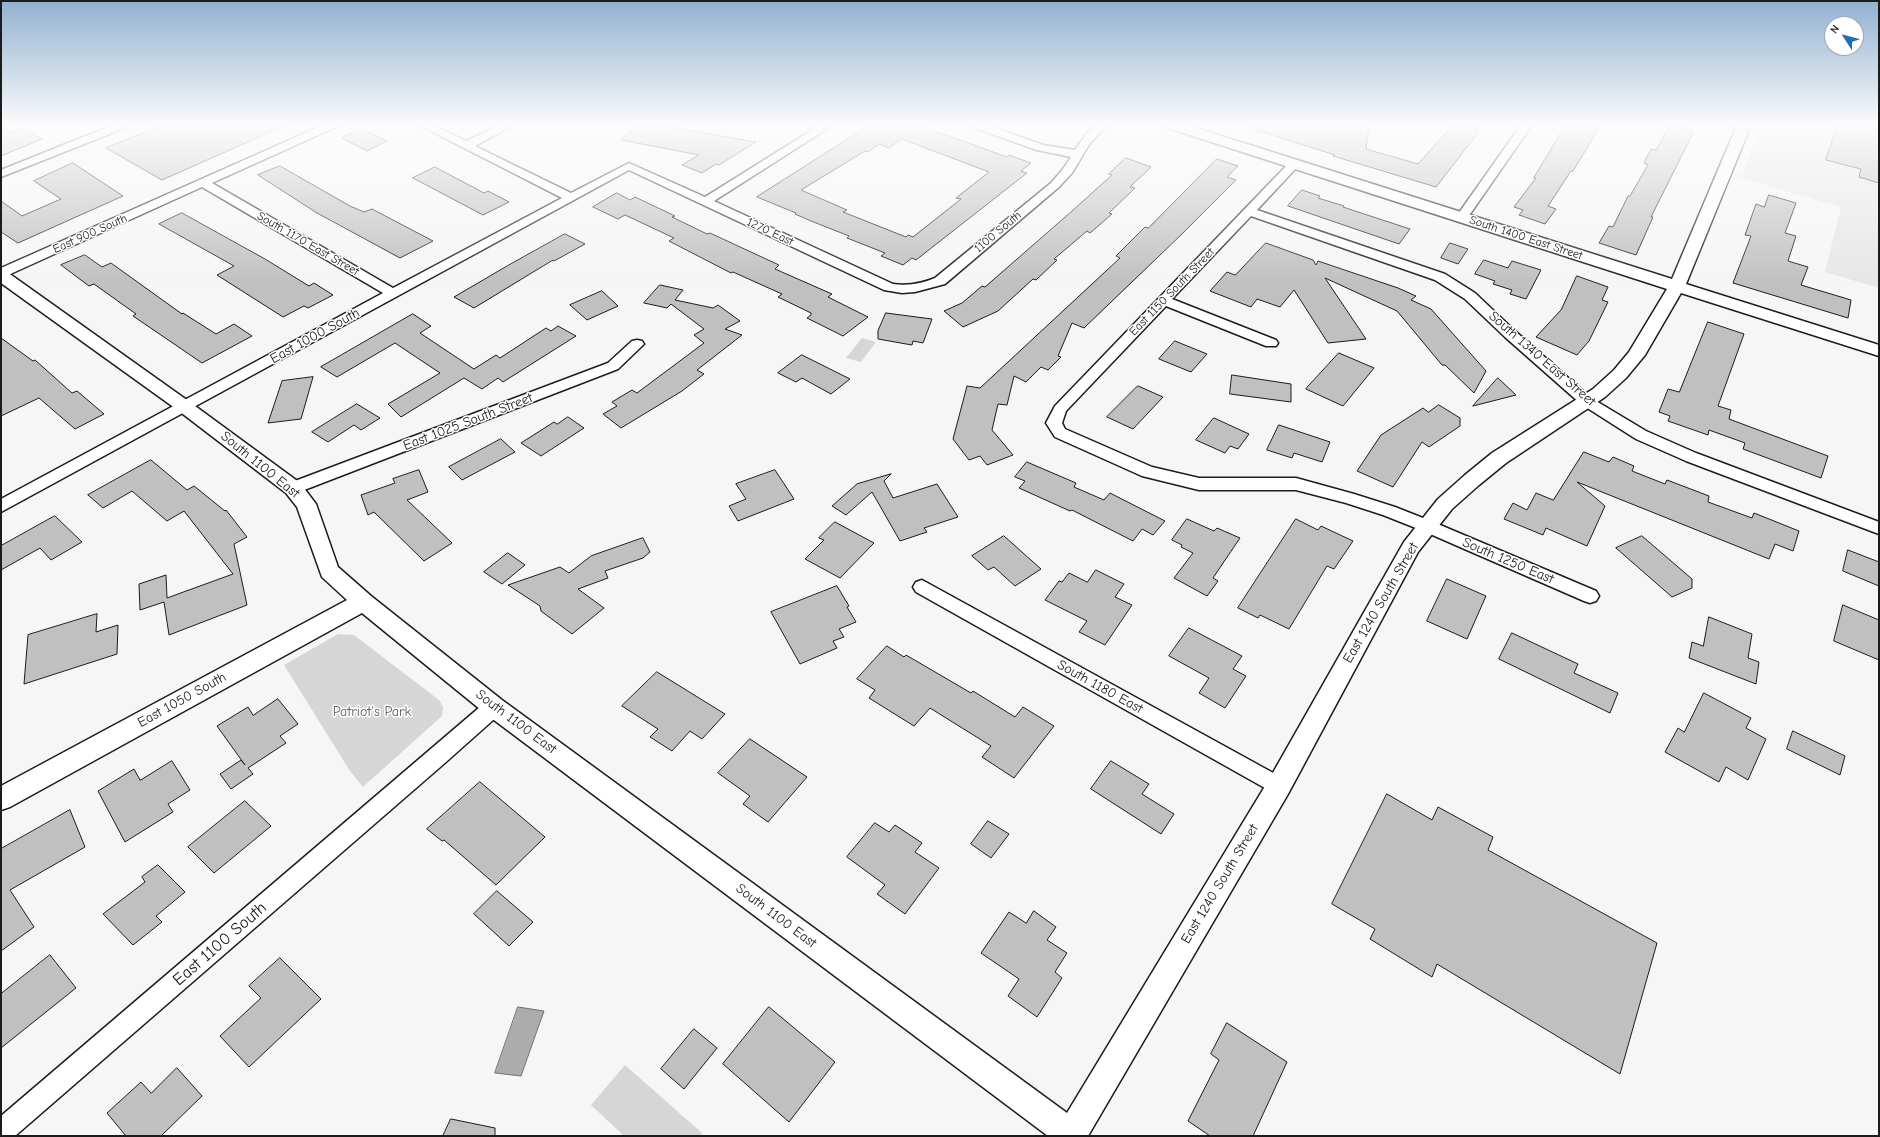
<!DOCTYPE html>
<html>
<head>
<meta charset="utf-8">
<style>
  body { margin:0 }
  #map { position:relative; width:1880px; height:1137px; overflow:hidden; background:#f6f6f6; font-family:"Comic Neue",sans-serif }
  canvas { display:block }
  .frame { position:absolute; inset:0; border:2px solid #1c1c1c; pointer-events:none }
  .north { position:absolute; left:1824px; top:16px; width:40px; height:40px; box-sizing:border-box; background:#fff; border:1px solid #a4a4a4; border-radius:50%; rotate:306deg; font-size:11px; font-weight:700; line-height:16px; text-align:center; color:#1c1c1c }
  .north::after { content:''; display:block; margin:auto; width:14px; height:18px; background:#1f6fb2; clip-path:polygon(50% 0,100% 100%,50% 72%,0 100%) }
</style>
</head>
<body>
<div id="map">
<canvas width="1880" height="1137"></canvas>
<div class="frame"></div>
<div class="north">N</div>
</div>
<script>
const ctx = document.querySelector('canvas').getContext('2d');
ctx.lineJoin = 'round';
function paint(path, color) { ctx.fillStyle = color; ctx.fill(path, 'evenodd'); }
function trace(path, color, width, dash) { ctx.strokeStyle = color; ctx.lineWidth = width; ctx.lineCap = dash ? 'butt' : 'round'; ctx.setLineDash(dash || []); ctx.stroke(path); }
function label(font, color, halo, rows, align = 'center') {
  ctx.font = font + ' "Comic Neue",sans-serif'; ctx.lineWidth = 3; ctx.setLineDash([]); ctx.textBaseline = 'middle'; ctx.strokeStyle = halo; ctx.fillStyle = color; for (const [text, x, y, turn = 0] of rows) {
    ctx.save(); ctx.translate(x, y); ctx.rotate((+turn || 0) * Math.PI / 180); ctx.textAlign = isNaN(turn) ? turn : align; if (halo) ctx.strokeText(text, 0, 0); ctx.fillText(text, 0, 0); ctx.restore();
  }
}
paint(new Path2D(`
  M1762 125H1879V288L1825 272 1841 207 1741 178Z`), '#e6e6e6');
paint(new Path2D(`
  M862 338 876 342 861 362 846 358Z
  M338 634 354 635 439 700 443 707 442 716 363 787 350 771 284 665Z
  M625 1065 702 1133 700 1136H624L591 1105Z`), '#d6d6d6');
const water = new Path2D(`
  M518 1007 544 1011 521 1076 495 1073Z`);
paint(water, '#acacac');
trace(water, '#727272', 1);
const building = new Path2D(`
  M1 125 13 132 24 128 42 139 1 156Z
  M163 125H286L162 180 106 148Z
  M637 125H658L756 142 719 165 716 164 702 173 682 165 699 155 621 140Z
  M870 125H922L921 126 1007 157 1009 155 1031 163 1021 171 1027 173 916 260 912 258 903 265 881 256 885 253 847 238 849 236 811 221 795 214 796 213 757 197ZM902 139 989 172 956 198 961 199 913 237 908 235 906 237 843 212 847 210 801 190 865 151 868 152 879 144 889 148Z
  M1254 125H1369L1366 149 1418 164 1453 125H1465L1480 130 1436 187 1333 156 1335 155 1253 129Z
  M1566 125H1601L1573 171H1571L1548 206 1556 209 1545 224 1519 215 1523 210 1514 207 1536 178H1534Z
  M1670 125 1694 131 1651 217H1653L1636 255 1599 243 1609 226 1613 227 1628 196H1630L1648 165 1644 163 1651 149 1656 150Z
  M1838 125H1879V183L1859 177 1861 169 1826 160Z
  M361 129 387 141 367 151 342 138Z
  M1126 158 1151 167 1130 187 1135 188 1109 213 1112 214 1090 233 1087 231 1054 259 1057 260 1036 280 1033 279 998 311 963 327 944 311 962 303 982 286 985 287 1072 211 1112 175 1109 174Z
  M1217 159 1238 166 1227 177 1236 180 1182 234 1084 328 1072 323 1058 356 1061 357 1048 370 1041 367 1026 382 1014 376 1007 405 998 404 992 430 1013 455 987 465 980 456 969 460 953 439 967 386 980 388 1120 258 1116 256 1145 227 1148 228Z
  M73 163 123 196 18 243 1 232V201L22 216 61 199 34 181Z
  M280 166 350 206 364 212 372 209 433 241 400 258 317 213 258 175Z
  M435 167 484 193 488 191 509 202 483 215 413 178Z
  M1302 190 1320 196 1318 198 1344 206 1343 207 1410 229 1399 244 1288 206Z
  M617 193 630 200 635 197 675 216 672 217 707 234 710 233 779 265 775 269 832 294 828 297 868 317 843 336 807 318 811 315V313L778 297 782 294 733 272 731 273 669 241 674 238 625 215 618 219 593 207Z
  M1769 195 1796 203 1785 233 1796 236 1788 261 1808 267 1801 285 1851 300 1848 318 1733 283 1751 236 1745 235 1756 204 1764 207Z
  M182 213 265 259 309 286 314 283 333 295 308 308 304 306 283 317 217 275 234 266 159 224Z
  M565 234 585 244 554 261 553 260 474 308 454 297 507 266Z
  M1266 243 1313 260 1316 265 1318 261 1398 288 1416 296 1411 300 1431 309 1486 371 1474 393 1445 365H1442L1397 311 1325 278 1366 339 1328 343 1294 290 1280 307 1257 299 1251 307 1210 291 1227 272 1235 275Z
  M1450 243 1468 249 1458 264 1441 258Z
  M85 255 102 267 111 263 182 314 183 313 216 334 234 324 252 336 202 363 133 316 136 314 94 284 89 286 61 265Z
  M1484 260 1508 268 1512 261 1541 270 1526 299 1510 294 1512 290 1493 284 1495 281 1475 274Z
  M1577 276 1608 287 1602 300 1608 302 1589 341 1577 355 1536 337 1561 310Z
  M660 285 683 290 675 300 713 308 718 305 740 321 725 329 742 335 697 370 704 374 682 391 621 428 603 414 617 406 612 402 632 390 637 393 704 343 694 335 704 329 671 304 667 308 644 303Z
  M602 291 618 306 587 320 570 305Z
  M886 313 932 319 923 343 913 341 912 345 878 339V331Z
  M413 314 431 326 420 333 474 369 496 355 500 358 546 328 551 331 558 326 576 336 503 382 498 378 482 389 464 378 401 417 388 404 440 373 395 343 337 377 321 367Z
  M1708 322 1744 334 1718 406 1731 410 1729 419 1828 456 1821 478 1743 449 1745 443 1709 430 1708 435 1668 421 1670 416 1659 412 1668 389 1679 392Z
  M1 338 33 361 35 360 72 393 77 391 104 414 75 429 39 398 1 416Z
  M1175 341 1207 354 1191 372 1159 359Z
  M1339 353 1374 368 1343 406 1306 389Z
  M802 355 850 379 831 394 802 378 796 382 778 373Z
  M1232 375 1291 384V402L1230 394Z
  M313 377 301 419 268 423 282 381Z
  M1498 378 1516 395 1473 406Z
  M1138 386 1163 397 1133 429 1107 417Z
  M357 404 380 418 361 430 354 425 328 442 312 432Z
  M1439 405 1460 418V426L1429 447 1422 442 1393 487 1357 471 1381 435 1423 408 1428 412Z
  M568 417 584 428 541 456 521 443 554 422 557 424Z
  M1214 418 1249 434 1238 449 1230 446 1225 453 1196 440Z
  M1279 425 1330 442 1322 462 1294 453 1292 458 1267 450Z
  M501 439 515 452 462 480 449 467Z
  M1584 452 1609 462 1613 457 1634 466 1632 471 1665 484 1667 480 1709 496 1708 502 1752 518 1754 513 1799 531 1793 551 1775 544 1769 559 1577 482 1605 506 1587 546 1546 528 1543 535 1504 519 1513 503 1527 510 1536 493 1553 500Z
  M151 460 187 490 194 486 225 511 226 510 247 537 234 544 247 605 169 635 164 602 140 610 139 584 166 575 167 598 233 574 184 511 167 521 132 491 103 508 88 495Z
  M1027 462 1076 483 1074 487 1104 500 1110 493 1165 521 1153 535 1142 529 1133 541 1072 510 1070 511 1019 488 1025 481 1015 477Z
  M419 470 428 492 407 500 452 543 424 561 374 512 368 515 361 495 395 483 393 479Z
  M775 470 794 499 738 521 729 506 746 499 736 484Z
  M891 474 884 481 893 498 937 484 958 517 924 528 927 532 900 541 872 492 846 515 832 506 857 484Z
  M55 516 82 542 51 560 40 548 1 570V546Z
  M1187 519 1214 531 1217 528 1240 538 1213 578 1218 581 1207 596 1174 578 1193 553 1181 547 1182 545 1172 540Z
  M1296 519 1318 530 1321 526 1353 541 1334 569 1327 566 1289 629 1260 615 1258 618 1238 608Z
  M835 522 874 543 840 578 805 559 824 540 819 538Z
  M1004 536 1041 569 1015 586 994 567 988 570 972 556Z
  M1642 536 1692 579V588L1672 597 1616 548Z
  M643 538 650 552 643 558 605 571 608 578 578 589 604 608 572 634 541 611 540 606 508 585 560 567 569 573 591 556Z
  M1848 550 1879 562V586L1843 571Z
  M508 553 525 565 502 584 484 572Z
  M1096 570 1124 584 1115 597 1132 605 1105 645 1079 632 1087 621 1045 600 1059 581 1062 582 1069 573 1087 582Z
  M1447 579 1486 596 1467 639 1427 621Z
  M837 586 849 606 847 607 856 622 839 629 844 637 833 641 837 648 800 664 771 612Z
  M1843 605 1879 620V660L1834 641Z
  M97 614 96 632 118 625 117 654 24 684 28 635Z
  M1709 617 1752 634 1748 658 1759 662 1756 684 1689 658 1692 642 1703 646Z
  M1189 628 1242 656 1233 669 1246 676 1225 708 1199 693 1209 678 1169 656Z
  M1512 633 1578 664 1574 673 1618 693 1610 713 1499 659Z
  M887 646 904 657 906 655 971 693 973 691 1015 717 1023 707 1054 726 1014 778 982 757 991 746 930 708 914 726 869 698 875 690 857 679Z
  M657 672 725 714 702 739 690 731 672 751 650 737 658 729 622 706Z
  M1704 693 1751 718 1746 728 1766 739 1748 780 1726 767 1719 782 1665 752 1678 728 1684 732Z
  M278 699 298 724 280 736 286 743 248 768 253 774 231 789 220 774 241 760 245 765 217 726 248 707 253 715Z
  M1793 731 1845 756 1840 775 1787 749Z
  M750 739 807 777 768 822 743 804 750 796 718 773Z
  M172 761 190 790 168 804 173 812 125 842 98 791 134 769 140 780Z
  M1111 761 1149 784 1142 794 1174 814 1161 834 1091 789Z
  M480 782 545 837 496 885 444 840 442 841 427 829Z
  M1387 794 1432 820 1438 807 1493 837 1488 850 1657 943 1620 1074 1437 964 1432 977 1370 939 1375 929 1332 904Z
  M245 801 271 826 214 873 188 847Z
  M70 810 85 847 10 890 34 927 1 951V849Z
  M988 821 1009 834 991 858 971 844Z
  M875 823 889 832 895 825 922 843 915 852 939 868 905 914 877 894 885 885 847 857Z
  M158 865 185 892 156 916 162 922 133 945 103 914 145 882 142 877Z
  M497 891 533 922 509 946 474 914Z
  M1034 911 1056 927 1047 940 1067 953 1055 972 1062 978 1037 1017 1008 996 1019 979 981 953 1009 912 1026 923Z
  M50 955 76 988 1 1048V994Z
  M280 958 321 999 249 1067 220 1036 261 998 249 986Z
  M769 1007 835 1062 789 1122 723 1064Z
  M1227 1023 1287 1062 1253 1136H1210L1188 1121 1219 1060 1211 1054Z
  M694 1029 717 1048 684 1089 661 1069Z
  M177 1068 202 1096 161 1136H126L107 1113 141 1082 151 1093Z
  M451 1119 495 1128V1136H443Z`);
paint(building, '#c0c0c0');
trace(building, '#1c1c1c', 1);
const minor = new Path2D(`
  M113 125H128L127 127 1 177V170Z
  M323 125H337L336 127 212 183 393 288 562 198 419 125H433L466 141 500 125H514L475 146 571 193 629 163 705 197 820 125H833L714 201 893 284C908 286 921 284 935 278L1051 183 1063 169 1071 157 1037 150 972 127 971 125H987L1043 145 1075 150 1087 133 1096 125H1108L1090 143 1072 173 1059 187 945 284 915 292 902 293 884 290 629 170 1 512V499L383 293 202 187 6 276 1 277V268Z
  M1521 125H1532L1466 220H1458L1456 217Z
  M1294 161 1300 164 1298 166 1257 210 1445 274 1475 293 1515 331 1591 398 1646 431 1696 453 1879 522V534L1686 461 1636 439 1581 404 1505 337 1465 299 1435 280 1251 216 1172 299 1276 340 1278 343 1276 346H1266L1166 306 1066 411 1062 423 1065 429 1152 467 1199 478H1296L1354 494 1395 507 1433 522 1596 591 1599 596 1596 601 1590 603 1584 601 1421 530 1383 515 1346 503 1296 490H1199L1142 476 1055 437 1046 423 1055 406 1290 162Z
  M637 340 642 341 644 344 618 369 299 492 293 494 287 492 285 488 287 484 608 363 632 341Z
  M922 580 1286 780 1289 786 1286 792 1279 795 1272 792 916 592 913 587 916 582Z
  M494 699 501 701 503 707 501 713 446 762 15 1136H1V1116L487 701Z`);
const tertiary = new Path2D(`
  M1166 125H1187L1672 279 1737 125H1751L1686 284 1879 345V356L1681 293 1645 355 1626 378 1605 397 1506 463 1479 485 1452 509 1418 552 1288 794 1088 1136H1048L486 714 362 613 10 807 1 810V786L347 600 322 577 297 507 286 493 179 411 1 283V270L7 272 191 403 300 483 316 504 338 567 371 596 502 700 1067 1113 1270 778 1404 542 1438 499 1465 475 1492 453 1593 389 1614 370 1629 352 1667 289 1168 128Z`);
trace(minor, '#1c1c1c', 3);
trace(tertiary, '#1c1c1c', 3);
paint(minor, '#fff');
paint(tertiary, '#fff');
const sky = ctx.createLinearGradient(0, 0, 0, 284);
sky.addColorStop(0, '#90b1d0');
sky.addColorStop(0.44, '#fbfbfb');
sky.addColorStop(1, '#fbfbfb00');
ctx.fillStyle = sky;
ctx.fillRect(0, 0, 1880, 284);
label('12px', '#1c1c1c', '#fff', [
  ["1270 East",770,232,25],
  ["1100 South",998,232,-40],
  ["East 900 South",90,234,-24],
  ["South 1400 East Street",1526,238,18],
  ["South 1170 East Street",308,244,30],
  ["East 1150 South Street",1172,292,-46]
]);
label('14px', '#1c1c1c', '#fff', [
  ["East 1000 South",315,336,-29],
  ["South 1340 East Street",1542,359,41],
  ["East 1025 South Street",468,422,-21],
  ["South 1100 East",260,465,39],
  ["South 1250 East",1508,561,23],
  ["East 1240 South Street",1381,603,-60],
  ["South 1180 East",1100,687,29],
  ["East 1050 South",182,700,-29],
  ["South 1100 East",516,722,37],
  ["East 1240 South Street",1220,884,-59],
  ["South 1100 East",776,916,37]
]);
label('14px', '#5d5d5d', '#fff', [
  ["Patriot's Park",372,712]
]);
label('17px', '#1c1c1c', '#fff', [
  ["East 1100 South",220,944,-41]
]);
</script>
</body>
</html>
